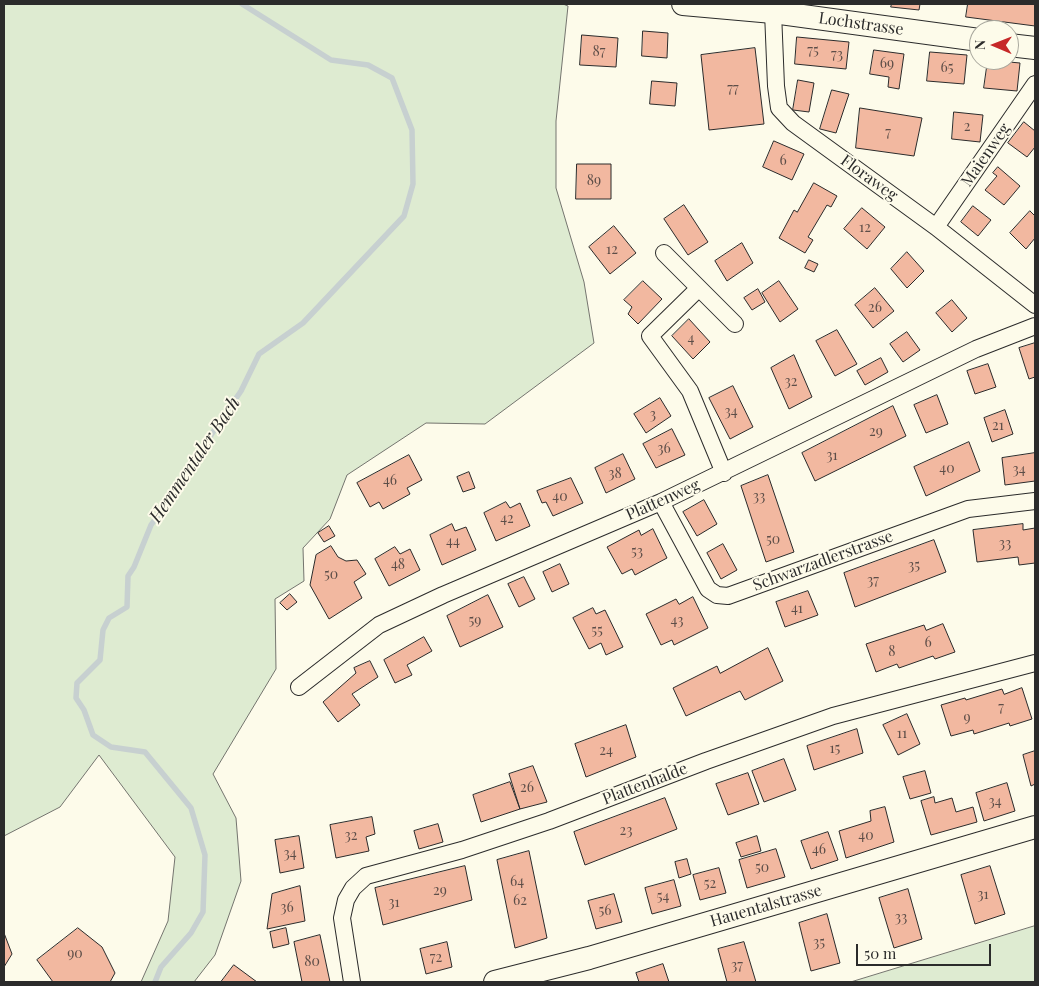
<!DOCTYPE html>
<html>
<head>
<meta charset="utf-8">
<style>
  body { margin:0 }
  #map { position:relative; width:1039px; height:986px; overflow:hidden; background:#fdfbea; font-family:"Playfair Display",serif }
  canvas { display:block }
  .frame { position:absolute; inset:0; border:5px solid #2b2b2b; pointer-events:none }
  .north { position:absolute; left:969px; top:20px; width:50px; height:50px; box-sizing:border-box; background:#fdfbea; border:1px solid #a9a89e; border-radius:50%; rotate:271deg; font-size:14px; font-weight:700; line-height:20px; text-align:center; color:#2b2b2b }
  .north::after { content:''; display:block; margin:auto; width:18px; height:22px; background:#c62828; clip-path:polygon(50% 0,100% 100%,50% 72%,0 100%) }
  .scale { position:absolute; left:856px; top:944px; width:135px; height:22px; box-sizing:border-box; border:2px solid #2b2b2b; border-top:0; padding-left:6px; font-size:15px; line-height:18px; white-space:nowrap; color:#2b2b2b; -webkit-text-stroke:4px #fdfbea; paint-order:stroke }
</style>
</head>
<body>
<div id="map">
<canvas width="1039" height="986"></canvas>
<div class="frame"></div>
<div class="north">N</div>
<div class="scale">50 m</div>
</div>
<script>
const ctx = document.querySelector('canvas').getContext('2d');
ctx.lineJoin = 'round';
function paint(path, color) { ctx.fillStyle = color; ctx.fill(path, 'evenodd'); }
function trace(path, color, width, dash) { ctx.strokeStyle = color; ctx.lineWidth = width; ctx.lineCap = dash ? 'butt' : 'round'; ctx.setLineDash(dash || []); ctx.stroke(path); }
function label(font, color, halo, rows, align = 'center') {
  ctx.font = font + ' "Playfair Display",serif'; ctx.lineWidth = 4; ctx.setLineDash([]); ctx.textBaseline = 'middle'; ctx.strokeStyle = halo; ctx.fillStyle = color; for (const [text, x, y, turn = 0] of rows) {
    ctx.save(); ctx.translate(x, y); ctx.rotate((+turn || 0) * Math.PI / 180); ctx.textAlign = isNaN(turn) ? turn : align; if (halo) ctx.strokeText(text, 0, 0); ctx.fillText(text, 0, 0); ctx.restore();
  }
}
const green = new Path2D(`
  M4 4H563L568 6 556 121V188L584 282 594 343 485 424 426 423 347 475 330 519 303 548 304 581 275 599 276 669 213 774 236 818 241 881 215 955 194 982H141L168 921 175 857 99 755 60 807 4 836Z
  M1035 926V982H851Z`);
paint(green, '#deebd1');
trace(green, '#74746e', 1);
trace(new Path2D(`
  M155 982 161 967 191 933 203 912 205 855 191 808 145 752 111 747 93 735 84 710 76 698 77 683 100 660 103 630 109 618 127 607 128 576 134 567 151 525 203 452 211 435 241 391 259 354 303 323 404 216 413 184 412 130 392 78 368 65 331 60 242 4`), '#c7d0d0', 5.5);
const building = new Path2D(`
  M892 4H920L919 10 891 7Z
  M968 4H1035V26L966 17Z
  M643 31 668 33 667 58 642 56Z
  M582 35 618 38 616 67 580 65Z
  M797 37 849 42 846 69 795 64Z
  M755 48 764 124 709 130 701 55Z
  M874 50 904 54 899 89 888 87 889 77 870 74Z
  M930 52 967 55 964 84 927 81Z
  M988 60 1020 63 1017 91 984 88Z
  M798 80 814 83 809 112 793 110Z
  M652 81 677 83 675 106 650 104Z
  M832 90 849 94 836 133 820 129Z
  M860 108 922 118 914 156 856 148Z
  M954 112 983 115 980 142 952 139Z
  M1024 122 1035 131V147L1027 157 1008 143Z
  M774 141 804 154 792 180 763 167Z
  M577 164H611V199H576Z
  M998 167 1020 186 1004 205 985 190 997 176 993 173Z
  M814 183 837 196 831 207 827 205 808 237 813 240 805 253 779 238 794 210 797 212Z
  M684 205 708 242 688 255 664 219Z
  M973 206 991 220 978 236 961 222Z
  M862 208 885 227 867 249 844 229Z
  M1030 211 1035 216V238L1026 249 1010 233Z
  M614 226 636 253 610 274 589 247Z
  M742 243 753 263 727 281 715 261Z
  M907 252 924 271 907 288 891 269Z
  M809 260 818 264 814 272 805 268Z
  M643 281 662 299 638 324 628 314 632 307 624 300Z
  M779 281 798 309 780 322 762 293Z
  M875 288 894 311 873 328 855 305Z
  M758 289 765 302 752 310 744 298Z
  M952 300 967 318 952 332 936 313Z
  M689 319 710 342 693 359 672 336Z
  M837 330 857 364 835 376 816 341Z
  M907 332 920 350 903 362 890 344Z
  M1035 343V377L1029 379 1019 348Z
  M794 355 812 397 789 409 771 368Z
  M881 358 888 372 865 385 857 371Z
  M988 364 996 387 975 394 967 371Z
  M733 386 753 427 730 439 709 398Z
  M937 395 948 424 926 433 914 405Z
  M660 398 671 416 646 433 634 414Z
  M893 406 906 436 815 481 802 453Z
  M1005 410 1013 434 992 442 984 418Z
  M672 429 685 455 656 468 643 444Z
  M969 442 980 471 926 496 914 467Z
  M1035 453V481L1005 485 1002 458Z
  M623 454 635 479 606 493 595 468Z
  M409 455 422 480 407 488 410 494 383 509 379 502 370 507 357 483Z
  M469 472 475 488 463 492 457 477Z
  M768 475 794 552 766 562 741 486Z
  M571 478 583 503 553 516 546 502 542 503 537 491Z
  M704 500 717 524 697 536 683 512Z
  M506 502 510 508 520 503 530 526 496 541 484 513Z
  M452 524 455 531 466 527 476 550 442 565 430 535Z
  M1023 524V530L1035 528V563L1019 565 1018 557 977 562 973 530Z
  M329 526 335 536 324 542 318 533Z
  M653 529 667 558 635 575 632 569 622 574 607 547 639 530 641 535Z
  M934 540 946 572 855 607 844 573Z
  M723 544 737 570 721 579 707 553Z
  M331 546 338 557 346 561 357 560 366 574 354 582 362 598 329 619 310 585 316 555Z
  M395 547 400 554 410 549 420 570 389 586 375 559Z
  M560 564 569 584 552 592 543 572Z
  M524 577 535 599 519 607 508 584Z
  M808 591 818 615 785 627 776 602Z
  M290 594 297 602 287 610 280 603Z
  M488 595 503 627 460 647 447 616Z
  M693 597 708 628 674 645 672 640 661 645 646 614 676 599 679 604Z
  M593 608 596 614 605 610 623 647 606 655 601 643 589 649 573 618Z
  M943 624 955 652 935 659 933 656 899 668 897 664 876 672 866 644 924 625 926 630Z
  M424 637 432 651 407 665 412 675 395 683 384 660Z
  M768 648 783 681 745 700 740 691 686 716 673 688 717 666 720 673Z
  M370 661 378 677 352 694 360 705 338 722 323 702 356 673 354 668Z
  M1022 688 1032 719 1010 726 1009 723 974 734 973 730 951 736 941 705 965 698 966 700 1002 689 1004 694Z
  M907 714 920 744 898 755 883 725Z
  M626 725 636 757 586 777 575 744Z
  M857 729 863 753 814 770 807 746Z
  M1035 751V784L1031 786 1023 755Z
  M784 759 796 790 764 802 752 771Z
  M533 766 547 802 520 809 509 774Z
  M925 771 931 793 910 799 903 777Z
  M748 773 759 804 728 815 716 784Z
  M510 782 520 809 481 822 473 795Z
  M1007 783 1015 811 984 821 976 793Z
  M934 797 935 803 952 798 956 812 973 807 977 822 931 835 921 801Z
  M665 798 677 829 585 865 574 832Z
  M885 807 894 842 846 858 839 831 871 821 870 811Z
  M372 817 375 834 366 837 369 851 336 858 330 825Z
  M438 824 443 842 419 849 414 831Z
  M828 832 838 860 811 869 801 841Z
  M299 836 304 868 280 873 275 840Z
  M757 836 761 851 741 857 736 843Z
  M776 849 785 877 747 888 739 860Z
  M529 851 547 938 515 948 497 860Z
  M687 859 691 874 679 878 675 862Z
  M465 866 472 900 383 925 375 888Z
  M990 866 1005 914 975 924 961 875Z
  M719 868 726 893 700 900 693 875Z
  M674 880 681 906 652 914 645 888Z
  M300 886 305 921 267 929 272 894Z
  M908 889 922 939 894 948 879 898Z
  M614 894 622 922 596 929 588 901Z
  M827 914 840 963 811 971 799 923Z
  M78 928 102 947 115 973 110 982H53L37 960Z
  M286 928 289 944 273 948 270 932Z
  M4 933 12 954 4 967Z
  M320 935 330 982H302L294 942Z
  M447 942 452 967 426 974 420 949Z
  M744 942 756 982H727L718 949Z
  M663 964 669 982H639L636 973Z
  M234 965 257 982H221Z`);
paint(building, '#f2b8a0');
trace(building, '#2b2b2b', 1);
const street = new Path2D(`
  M773 12 776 86 779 108 793 123 936 227 1035 305
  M936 227 1035 84
  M664 253 735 324
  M699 288 650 336 690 391 724 473
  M661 502 708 589 717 595 728 596 968 509 1035 501
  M299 687 379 625 443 595 661 502 976 349 1035 326
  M352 982 342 918 346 900 353 888 366 876 462 850 549 821 706 761 833 716 1035 663`);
const secondary = new Path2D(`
  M683 4 773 12 979 40
  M1009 45 1035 48
  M495 982 589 958 1035 827`);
trace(street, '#2b2b2b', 18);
trace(secondary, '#2b2b2b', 24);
trace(street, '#fdfbea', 16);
trace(secondary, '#fdfbea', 22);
label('14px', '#5d4e48', null, [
  ["75",813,51],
  ["87",599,52],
  ["73",837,55],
  ["69",887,64],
  ["65",947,68],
  ["77",733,89],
  ["2",967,127],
  ["7",888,133],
  ["6",783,161],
  ["89",594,181],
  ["12",865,228],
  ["12",612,250],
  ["26",875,308],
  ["4",691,339],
  ["32",791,382],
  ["34",731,412],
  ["3",653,415],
  ["21",998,426],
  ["29",876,432],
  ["36",664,449],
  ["31",832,456],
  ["40",947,469],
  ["34",1019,470],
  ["38",615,474],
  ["46",390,481],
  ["40",560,497],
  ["33",759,497],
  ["42",507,519],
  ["50",773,540],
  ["44",453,542],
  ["33",1005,544],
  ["53",637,552],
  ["48",398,565],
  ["35",914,566],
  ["50",331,575],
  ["37",873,581],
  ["41",797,609],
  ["59",475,621],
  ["43",677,621],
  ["55",597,631],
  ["6",928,643],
  ["8",892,652],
  ["7",1001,708],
  ["9",967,718],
  ["11",902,734],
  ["15",835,749],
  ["24",606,751],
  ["26",527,788],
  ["34",995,802],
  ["23",626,831],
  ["32",351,836],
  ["40",866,836],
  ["46",819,850],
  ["34",290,854],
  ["50",762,868],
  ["64",517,882],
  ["52",710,884],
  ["29",440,891],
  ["31",983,895],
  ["54",663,897],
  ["62",520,901],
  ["31",394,903],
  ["36",287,908],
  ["56",605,911],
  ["33",901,918],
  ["35",819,943],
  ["90",75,954],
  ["72",436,958],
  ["80",312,962],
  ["37",737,966]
]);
label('16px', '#2b2b2b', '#fdfbea', [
  ["Lochstrasse",861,24,8],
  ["Maienweg",986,155,-55],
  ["Floraweg",869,178,36],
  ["Plattenweg",663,500,-24],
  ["Schwarzadlerstrasse",823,561,-20],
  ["Plattenhalde",645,784,-21],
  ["Hauentalstrasse",766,906,-16]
]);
label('italic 18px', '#2b2b2b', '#fdfbea', [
  ["Hemmentaler Bach",195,460,-56]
]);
</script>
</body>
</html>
